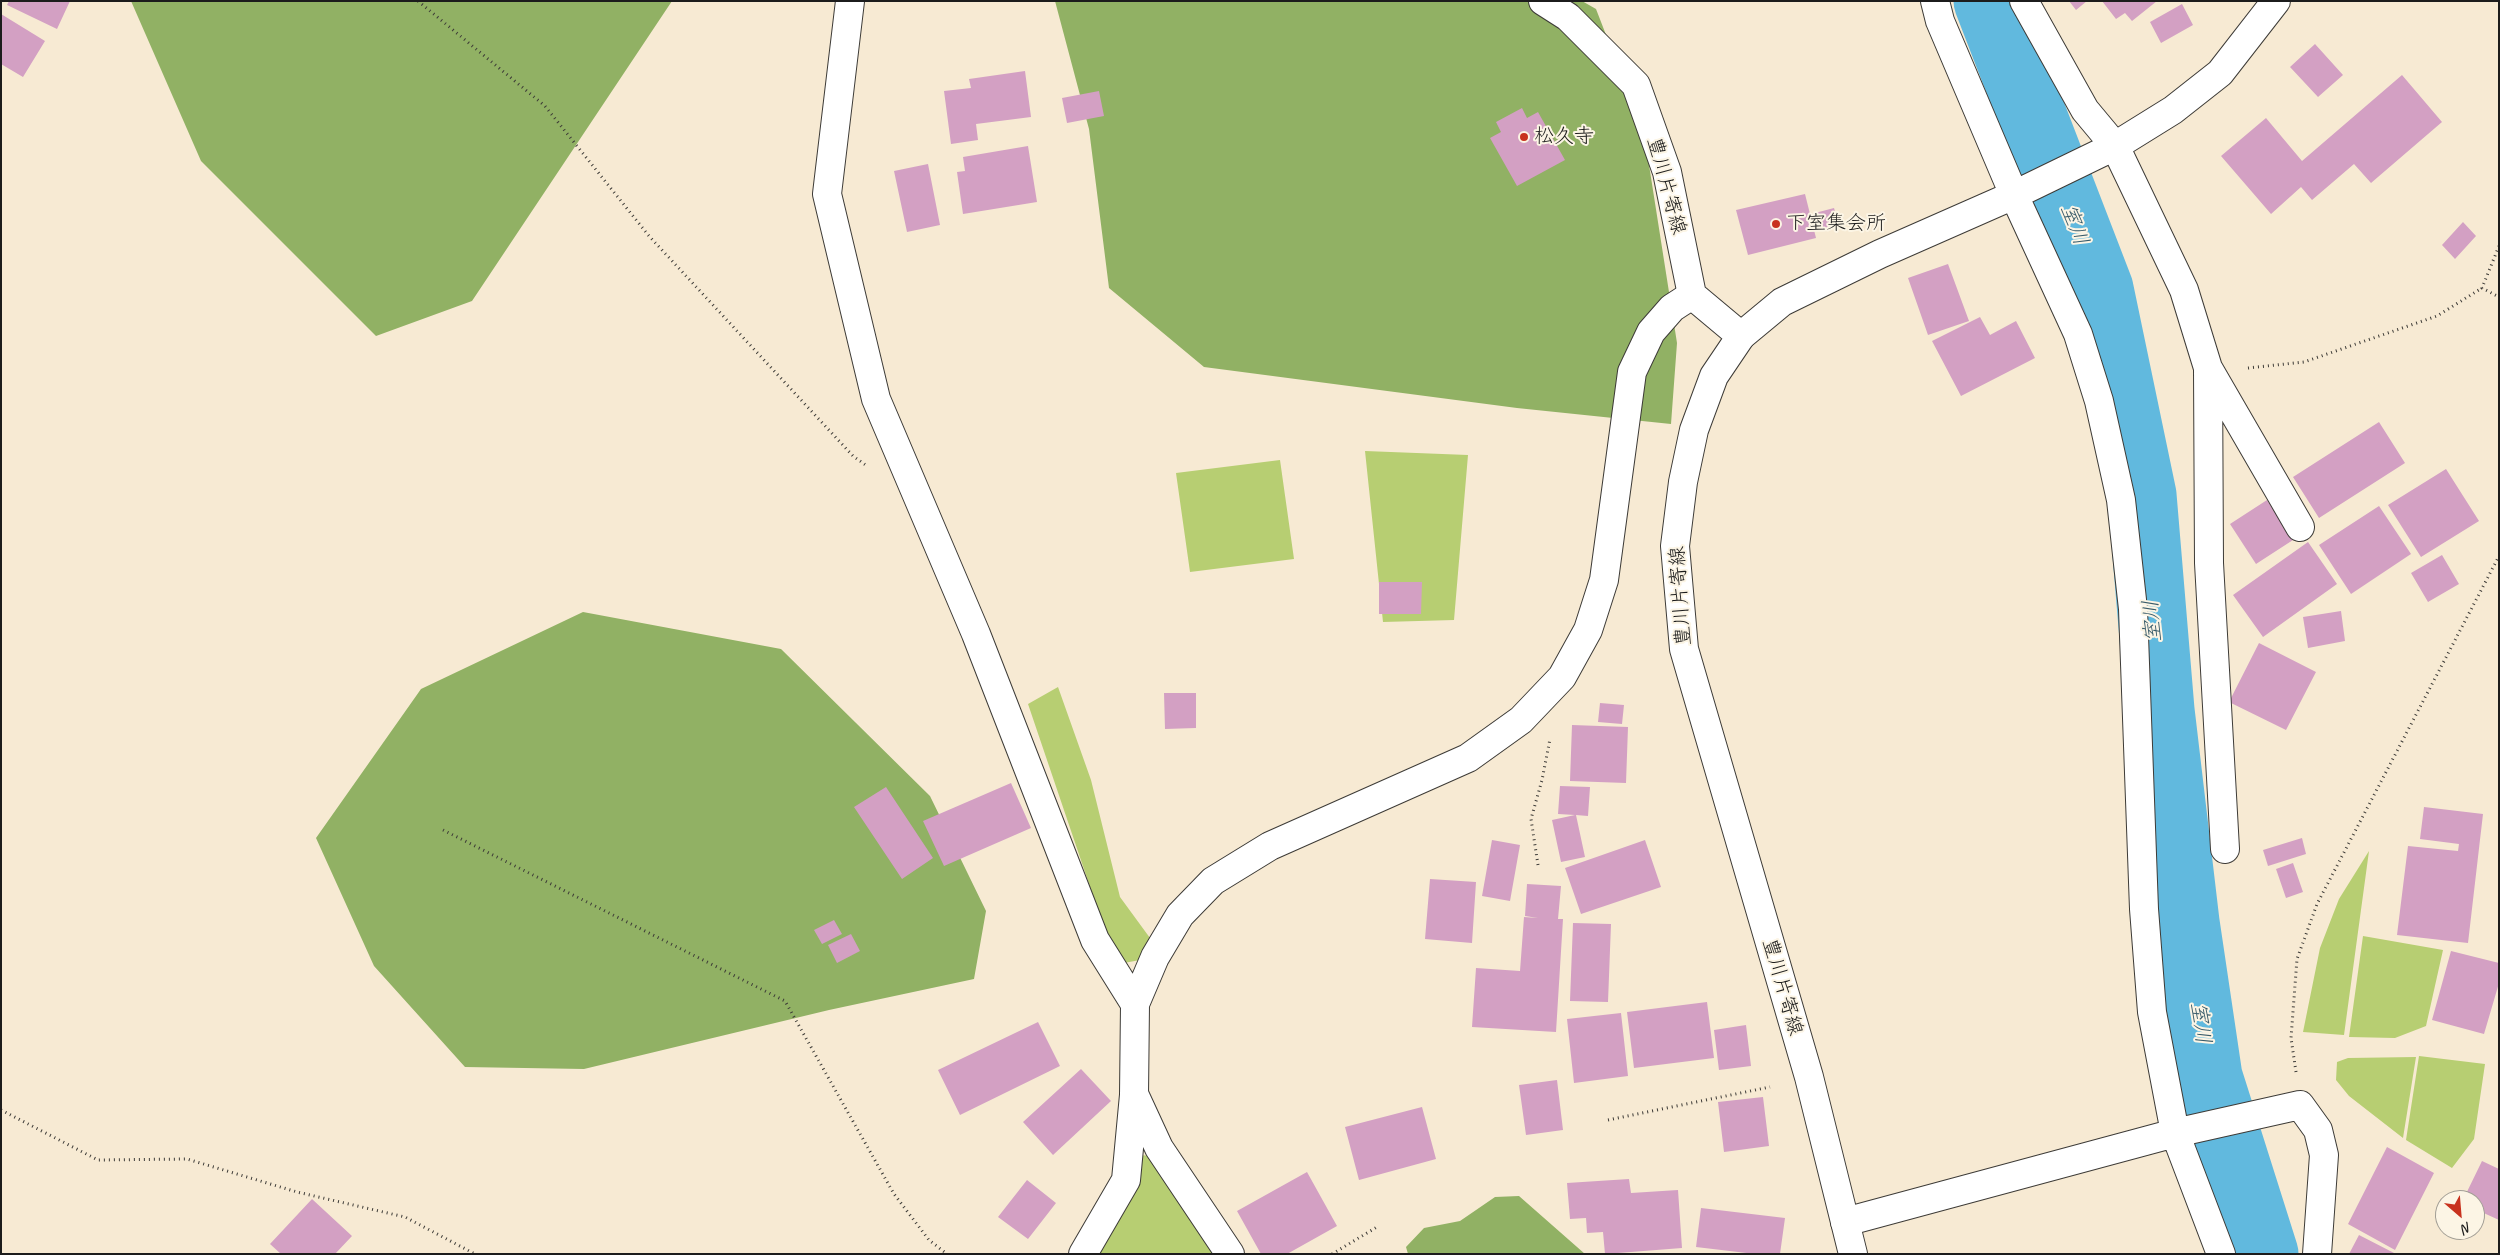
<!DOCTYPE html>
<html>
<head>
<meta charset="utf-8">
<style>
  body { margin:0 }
  #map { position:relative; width:2500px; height:1255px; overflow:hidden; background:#f7ead3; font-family:Caveat,sans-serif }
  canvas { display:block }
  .frame { position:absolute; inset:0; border:2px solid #1c1c1c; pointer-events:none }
  .north { position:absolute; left:2435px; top:1190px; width:50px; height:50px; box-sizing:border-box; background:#fcf5e5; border:1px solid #a29e95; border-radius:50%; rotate:153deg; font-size:14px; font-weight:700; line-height:20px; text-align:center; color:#1c1c1c }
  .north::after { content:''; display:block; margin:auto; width:18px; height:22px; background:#c8321e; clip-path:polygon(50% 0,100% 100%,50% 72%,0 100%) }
</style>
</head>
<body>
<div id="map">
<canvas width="2500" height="1255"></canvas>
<div class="frame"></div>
<div class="north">N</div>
</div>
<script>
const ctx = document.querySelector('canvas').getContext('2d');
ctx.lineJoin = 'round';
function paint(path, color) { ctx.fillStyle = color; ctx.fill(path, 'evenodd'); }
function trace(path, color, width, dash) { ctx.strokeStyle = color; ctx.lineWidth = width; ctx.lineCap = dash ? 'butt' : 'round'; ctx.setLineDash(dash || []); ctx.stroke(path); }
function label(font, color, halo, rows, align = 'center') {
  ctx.font = font + ' Caveat,"Klee One",sans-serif'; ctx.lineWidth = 4; ctx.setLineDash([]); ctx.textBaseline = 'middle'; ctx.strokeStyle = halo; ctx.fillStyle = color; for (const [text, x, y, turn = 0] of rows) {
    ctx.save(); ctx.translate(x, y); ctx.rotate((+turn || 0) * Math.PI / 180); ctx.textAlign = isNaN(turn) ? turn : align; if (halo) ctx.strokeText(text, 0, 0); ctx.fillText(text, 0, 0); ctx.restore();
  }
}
paint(new Path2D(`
  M1365 451 1468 455 1454 620 1383 622Z
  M1280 460 1294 559 1190 572 1176 473Z
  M1058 687 1091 780 1120 897 1150 938 1140 960 1124 963 1106 934 1028 704Z
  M2369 851 2344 1035 2303 1032 2320 948 2339 899Z
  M2363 936 2443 950 2426 1026 2395 1038 2349 1037Z
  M2419 1056 2485 1064 2474 1139 2452 1168 2406 1140Z
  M2416 1057 2403 1138 2349 1096 2336 1080 2337 1062 2348 1058Z
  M1140 1155 1151 1156 1218 1254H1098Z`), '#b7ce72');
paint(new Path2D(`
  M131 1H672L472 301 376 336 201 161Z
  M1055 1H1582L1596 9 1644 133 1677 343 1671 424 1517 408 1204 367 1109 288 1089 129Z
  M583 612 781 649 930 796 986 911 974 979 829 1010 584 1069 465 1067 374 966 316 838 421 689Z
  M1519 1196 1585 1254H1408L1406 1247 1424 1228 1460 1221 1495 1197Z`), '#91b164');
trace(new Path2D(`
  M1988 1 2099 289 2142 495 2160 710 2185 922 2208 1077 2264 1254`), '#61b9de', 69);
paint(new Path2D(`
  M9 1H70L57 29 7 5Z
  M2069 1H2087L2076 10Z
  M2102 1H2157L2132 21 2125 13 2116 19Z
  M2182 4 2193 25 2161 43 2150 22Z
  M1 14 45 41 23 77 1 64Z
  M2315 44 2343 75 2318 97 2290 67Z
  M1025 71 1031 117 976 124 978 140 951 144 944 91 971 88 969 79Z
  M2402 75 2442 122 2371 183 2354 164 2312 200 2301 187 2271 214 2221 156 2266 118 2302 161Z
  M1099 91 1104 116 1067 123 1062 98Z
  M1522 108 1527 118 1538 112 1565 160 1517 186 1490 138 1501 132 1496 122Z
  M1028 146 1037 202 963 214 957 172 965 171 963 157Z
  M928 164 940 225 907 232 894 171Z
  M1805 194 1816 238 1748 255 1736 210Z
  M1834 208 1839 225 1820 230 1815 213Z
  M2463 222 2476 236 2455 259 2442 245Z
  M1948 264 1969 321 1928 335 1908 278Z
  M1980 317 1990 335 2016 321 2035 358 1961 396 1932 341Z
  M2379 422 2405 463 2319 518 2293 477Z
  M2446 469 2479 521 2421 557 2388 505Z
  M2267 500 2293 540 2256 564 2230 524Z
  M2379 506 2411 554 2351 594 2319 545Z
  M2308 542 2337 584 2263 637 2233 595Z
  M2442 555 2459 584 2428 602 2411 573Z
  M1379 582H1422L1421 614H1379Z
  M2341 611 2345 641 2308 648 2303 617Z
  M2259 643 2316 672 2286 730 2229 702Z
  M1164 693H1196V728L1165 729Z
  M1600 703 1624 705 1622 724 1598 722Z
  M1572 725 1628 727 1626 783 1570 781Z
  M1011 783 1031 828 944 866 923 821Z
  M1560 786 1590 787 1588 816 1576 815 1585 857 1561 862 1552 820 1575 815 1558 814Z
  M886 787 933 858 902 879 854 807Z
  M2424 807 2483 814 2468 943 2397 935 2408 846 2458 851 2459 844 2420 839Z
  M2302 838 2306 854 2268 866 2263 850Z
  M1492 840 1520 845 1510 901 1482 896Z
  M1645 840 1661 887 1581 914 1565 868Z
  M2293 863 2303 892 2286 898 2276 869Z
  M1430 879 1476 882 1472 943 1425 939Z
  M1527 884 1561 886 1558 919H1563L1556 1032 1472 1027 1476 968 1520 971 1524 917 1538 918 1525 916Z
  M834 920 842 934 822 944 814 930Z
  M1573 923 1611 924 1608 1002 1570 1001Z
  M851 934 860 951 837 963 828 945Z
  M2451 951 2499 963V983L2484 1034 2432 1020Z
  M1707 1002 1714 1058 1634 1068 1627 1012Z
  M1621 1013 1628 1076 1574 1083 1567 1019Z
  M1038 1022 1060 1066 960 1115 938 1070Z
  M1746 1025 1751 1066 1719 1070 1714 1030Z
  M1081 1069 1111 1101 1053 1155 1023 1122Z
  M1557 1080 1563 1130 1526 1135 1519 1085Z
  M1763 1097 1769 1146 1724 1152 1718 1102Z
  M1422 1107 1436 1159 1359 1180 1345 1127Z
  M2387 1147 2434 1173 2395 1250 2348 1224Z
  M2482 1161 2499 1169V1220L2475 1209V1200H2463Z
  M1307 1172 1337 1226 1287 1254H1261L1237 1211Z
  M1629 1179 1631 1193 1678 1190 1682 1248 1605 1254 1603 1232 1587 1233 1586 1218 1570 1219 1567 1183Z
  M1027 1180 1056 1203 1028 1239 998 1217Z
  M312 1199 352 1236 335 1254H281L270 1244Z
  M1701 1208 1785 1218 1780 1254H1755L1696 1247Z
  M2359 1235 2396 1254H2349Z`), '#d3a0c3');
const minor = new Path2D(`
  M850 1 827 194 876 399 976 634 1095 940 1135 1004
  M1935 1 1940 21 2014 195 2078 334 2099 401 2121 500 2133 609 2144 909 2152 1012 2175 1133 2221 1254
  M2024 1 2085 110 2115 146 2184 290 2208 368 2300 527
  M1741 336 1782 302 1880 254 2014 195 2115 146 2173 110 2220 73 2276 1
  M2208 370 2209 563 2225 849
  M1135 1096 1159 1148 1230 1254
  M1845 1222 2175 1133 2300 1105 2318 1130 2324 1155 2317 1254
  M1083 1254 1126 1180 1134 1095 1135 1004 1155 957 1180 915 1213 881 1270 846 1468 758 1521 720 1562 677 1588 630 1604 580 1632 372 1651 332 1672 308 1692 295`);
const major = new Path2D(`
  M1543 1 1568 17 1636 85 1667 172 1692 295 1741 336 1714 376 1694 430 1683 482 1675 546 1684 649 1809 1077 1853 1254`);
trace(minor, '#3d3b37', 30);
trace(major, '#3d3b37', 30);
trace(new Path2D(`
  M418 1 545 106 649 236 853 456 867 466
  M2499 246 2482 288 2499 297
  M2248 368 2304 362 2437 316 2482 288
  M443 830 785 1001 894 1194 929 1240 947 1254
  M1538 865 1531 819 1542 780 1550 739
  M2296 1072 2291 1038 2297 959 2317 904 2499 556
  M1 1110 98 1160 187 1159 297 1192 405 1217 475 1254
  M1608 1120 1770 1087
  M1332 1254 1377 1227`), '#3d3b37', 3, [1, 4]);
trace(minor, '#fff', 28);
trace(major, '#fff', 28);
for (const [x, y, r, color] of [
  [1524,137,5,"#c8321e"],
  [1776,224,5,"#c8321e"]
]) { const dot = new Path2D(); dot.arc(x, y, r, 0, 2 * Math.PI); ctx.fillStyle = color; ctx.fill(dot); trace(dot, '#fcf5e5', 2); }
label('20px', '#1c1c1c', '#fcf5e5', [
  ["松久寺",1534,137],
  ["下室集会所",1786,224]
], 'left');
label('20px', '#1c1c1c', '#fcf5e5', [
  ["豊川片寄線",1666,186,75],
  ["豊川片寄線",1681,596,-94],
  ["豊川片寄線",1782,987,74]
]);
label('italic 21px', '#385b6a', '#fcf5e5', [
  ["室川",2074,225,69],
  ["室川",2153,621,-95],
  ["室川",2200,1023,82]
]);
</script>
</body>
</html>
